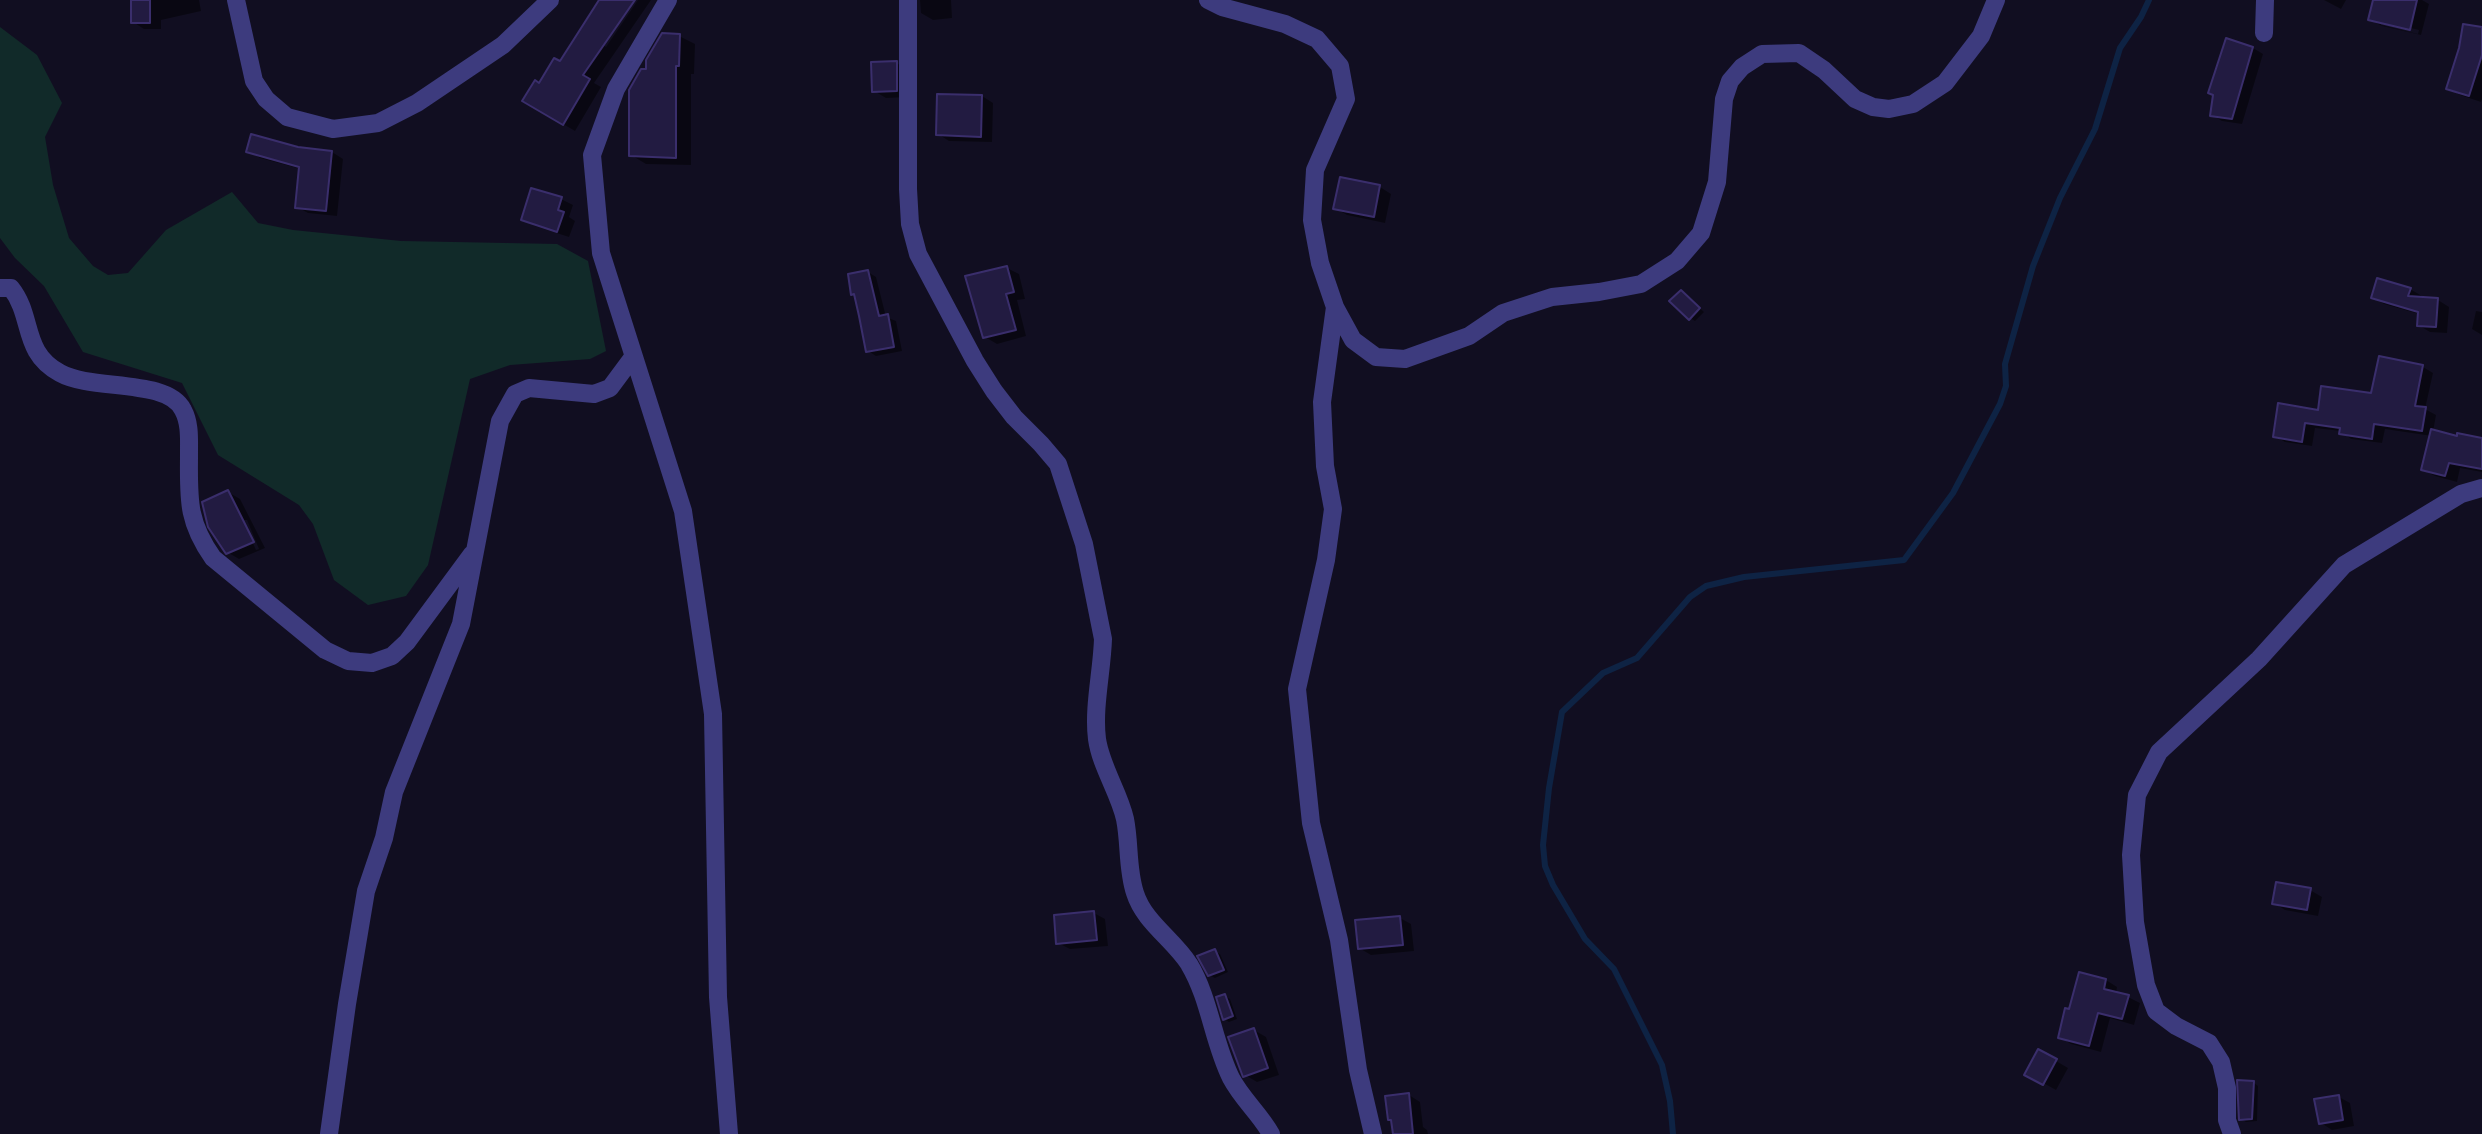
<!DOCTYPE html>
<html>
<head>
<meta charset="utf-8">
<style>
  body { margin:0 }
  canvas { display:block; background:#110e21 }
</style>
</head>
<body>
<canvas width="2482" height="1134"></canvas>
<script>
const ctx = document.querySelector('canvas').getContext('2d');
ctx.lineJoin = 'round';
function paint(path, color) { ctx.fillStyle = color; ctx.fill(path, 'evenodd'); }
function trace(path, color, width, dash) { ctx.strokeStyle = color; ctx.lineWidth = width; ctx.lineCap = dash ? 'butt' : 'round'; ctx.setLineDash(dash || []); ctx.stroke(path); }
paint(new Path2D(`
  M0 27 37 55 62 103 45 137 53 185 69 238 93 266 108 275 128 273 166 230 232 192 258 223 293 230 401 241 557 244 588 261 606 351 590 359 510 365 470 379 428 565 406 596 368 605 334 580 313 524 299 505 218 455 182 383 83 352 44 286 15 258 0 238Z`), '#112a29');
paint(new Path2D(`
  M133 0H199L201 11 161 20V29H144L133 22Z
  M611 0H633L603 45 606 47 638 0H651L594 83 601 87 575 131 524 101 561 64Z
  M920 0H951L952 18 933 20 921 13Z
  M2324 0H2346L2341 9Z
  M2375 0H2422L2429 4 2421 35 2382 26 2370 20ZM2381 21 2419 30 2418 34 2381 25Z
  M2482 29V99L2481 102 2460 95 2448 88Z
  M679 36 695 44 694 74H691V165L646 164 631 155 648 71Z
  M2253 48 2263 54 2242 124 2222 121 2212 115 2215 95Z
  M896 63 908 69V97L886 98 874 91Z
  M982 96 993 103 992 142 949 141 938 134Z
  M298 149 332 152 343 159 337 216 308 213 297 207 301 169 260 158 249 151Z
  M1341 179 1380 187 1391 194 1385 223 1347 215 1335 208Z
  M561 199 573 205 569 217 575 221 569 237 535 226 523 220Z
  M1007 268 1019 274 1025 299 1017 300 1026 336 997 344 985 337Z
  M868 272 876 277 886 317 896 321 902 351 876 356 868 351 856 295 853 294Z
  M2410 289 2422 296 2421 299 2438 300 2449 307 2447 333 2430 332 2418 325 2419 314 2384 304 2373 298Z
  M1686 295 1704 312 1695 321 1690 318Z
  M2476 311 2482 312V335L2472 329Z
  M2381 358 2423 367 2433 373 2425 409 2436 415 2433 432 2458 438 2482 439V472L2460 468 2457 482 2435 476 2423 470 2432 436 2385 429 2382 443 2351 439 2341 431 2315 428 2312 446 2285 442 2275 436 2319 412 2373 395Z
  M228 492 240 499 265 548 239 559 227 552ZM243 520H247L259 549 256 550Z
  M2310 890 2322 897 2318 916 2285 910 2274 903Z
  M1094 913 1105 919 1108 946 1070 949 1058 943Z
  M1400 918 1411 924 1414 951 1371 955 1359 948Z
  M1214 951 1220 954 1228 972 1215 978 1209 975Z
  M2106 980 2117 987 2116 993 2128 997 2140 1003 2134 1025 2110 1018 2101 1052 2071 1044 2060 1037 2071 1011Z
  M1225 996 1230 999 1237 1019 1229 1022 1224 1019Z
  M1254 1030 1266 1037 1279 1075 1257 1082 1245 1075Z
  M2039 1051 2068 1068 2056 1090 2027 1074Z
  M2253 1082 2258 1086 2257 1121 2246 1122 2241 1119Z
  M1409 1095 1420 1102 1423 1127 1427 1130 1428 1134H1395L1393 1121 1390 1119Z
  M2339 1097 2350 1103 2354 1126 2332 1130 2321 1123Z`), '#0007');
trace(new Path2D(`
  M1673 1134 1670 1101 1662 1065 1614 969 1585 939 1553 885 1545 866 1543 845 1549 788 1562 712 1603 673 1637 658 1690 597 1706 586 1744 577 1904 560 1953 493 2000 404 2006 386 2005 364 2033 266 2060 198 2095 129 2120 48 2141 17 2149 0`), '#0e2344', 6);
const building = new Path2D(`
  M131 0H150V23H131Z
  M599 0H635L583 75 590 79 563 125 522 101 535 80 539 83 554 58 560 61Z
  M2373 0H2417L2410 30 2368 20Z
  M2463 24 2482 27V55L2469 96 2446 89 2459 48Z
  M662 33 680 34 679 66H676V158L629 156V90L641 69H646V60Z
  M2226 38 2253 47 2232 119 2210 116 2213 95 2208 93Z
  M897 61V91L872 92 871 62Z
  M937 94 982 95 981 137 936 135Z
  M251 134 298 147 332 151 326 211 295 208 299 167 246 152Z
  M1340 177 1380 185 1374 217 1333 209Z
  M531 188 562 197 558 210 564 212 557 232 521 220Z
  M1007 266 1014 292 1006 294 1016 330 983 338 965 276Z
  M868 270 879 316 888 314 894 347 866 352 859 316 854 294 851 295 848 274Z
  M2377 278 2411 288 2408 296 2438 298 2436 327 2417 326 2418 312 2371 298Z
  M1681 290 1700 308 1689 320 1669 301Z
  M2379 356 2423 365 2415 406 2426 407 2422 431 2374 424 2372 439 2339 434 2340 428 2305 423 2302 442 2273 437 2278 403 2318 410 2321 386 2371 393Z
  M2431 429 2457 436V433L2482 438V469L2449 463 2445 476 2421 470Z
  M228 490 254 542 226 554 208 527 202 502Z
  M2276 882 2311 888 2307 910 2272 904Z
  M1094 911 1097 940 1056 944 1054 915Z
  M1400 916 1403 945 1358 949 1355 920Z
  M1215 949 1224 970 1208 976 1197 956Z
  M2079 972 2106 979 2104 989 2129 995 2122 1019 2098 1013 2089 1046 2058 1038 2065 1008 2069 1009Z
  M1225 994 1233 1016 1223 1020 1216 997Z
  M1254 1028 1268 1068 1243 1077 1228 1037Z
  M2038 1049 2057 1059 2043 1085 2024 1075Z
  M2237 1080 2254 1081 2252 1119 2239 1120Z
  M1409 1093 1413 1134H1393L1391 1120H1388L1385 1096Z
  M2339 1095 2343 1120 2319 1124 2314 1099Z`);
paint(building, '#221b41');
trace(building, '#3a2e6c', 2);
trace(new Path2D(`
  M236 0 254 81 266 99 287 117 333 129 378 123 417 103 503 45 550 0
  M668 0 616 89 592 155 601 253 683 511 713 714 718 997 729 1134
  M908 0V189L910 224 918 254 975 361 994 391 1014 417 1041 444 1058 464 1084 544 1103 639C1102 671 1093 708 1097 739 1101 767 1119 792 1125 819 1130 844 1127 869 1135 893 1144 922 1173 939 1189 964 1210 999 1213 1042 1231 1078 1242 1099 1260 1114 1271 1134
  M1208 0 1222 7 1285 24 1317 39 1340 66 1346 99 1315 170 1312 220 1320 263 1335 307 1353 340 1376 357 1405 359 1469 336 1503 313 1552 297 1599 292 1641 284 1677 261 1701 233 1717 182 1724 99 1730 81 1742 67 1762 54 1799 53 1824 70 1855 99 1873 107 1889 109 1913 104 1945 83 1981 36 1996 0
  M2264 33 2265 0
  M0 288H11C34 317 21 352 60 373 92 391 167 378 183 410 190 423 189 438 189 452 189 497 186 520 213 558L325 650 348 661 372 663 392 656 407 642 472 554
  M1335 307 1322 402 1325 466 1333 509 1326 560 1297 689 1311 823 1339 940 1358 1070 1373 1134
  M329 1134 347 1004 366 891 384 838 394 792 461 624 500 421 515 394 529 388 594 394 610 388 633 357
  M2232 1134 2227 1120V1088L2221 1062 2209 1043 2176 1026 2156 1011 2146 985 2135 922 2131 855 2137 795 2159 752 2259 659 2344 565 2461 494 2482 488`), '#3d3b7e', 18);
</script>
</body>
</html>
